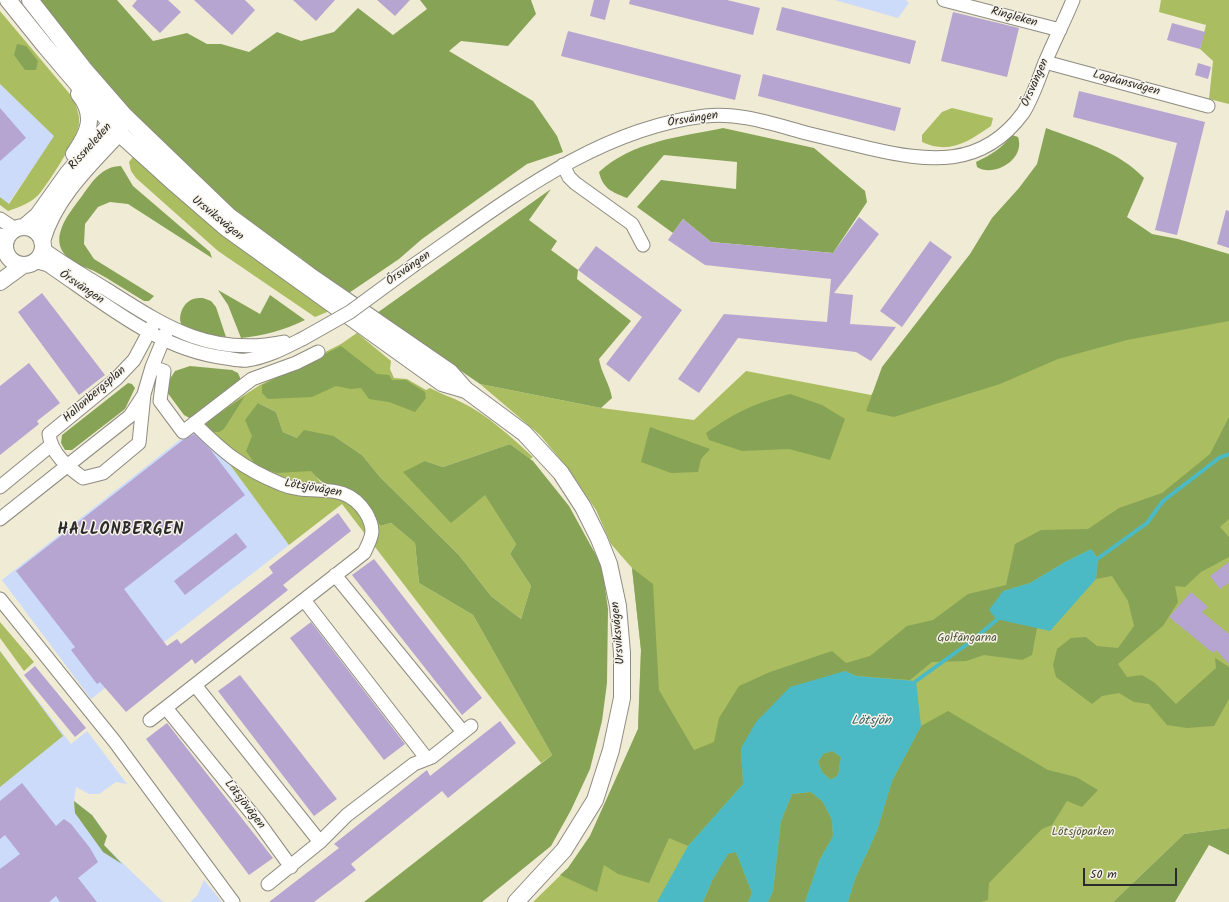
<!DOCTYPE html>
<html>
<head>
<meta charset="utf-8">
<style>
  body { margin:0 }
  #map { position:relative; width:1229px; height:902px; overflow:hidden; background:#f0ebd4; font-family:Kalam,sans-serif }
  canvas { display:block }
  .scale { position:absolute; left:1083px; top:868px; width:94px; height:18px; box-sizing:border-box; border:2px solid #2b2b2b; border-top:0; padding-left:5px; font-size:12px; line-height:14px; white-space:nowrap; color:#2b2b2b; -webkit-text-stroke:3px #f7f3e8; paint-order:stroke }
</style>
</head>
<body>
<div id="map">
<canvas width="1229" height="902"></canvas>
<div class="scale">50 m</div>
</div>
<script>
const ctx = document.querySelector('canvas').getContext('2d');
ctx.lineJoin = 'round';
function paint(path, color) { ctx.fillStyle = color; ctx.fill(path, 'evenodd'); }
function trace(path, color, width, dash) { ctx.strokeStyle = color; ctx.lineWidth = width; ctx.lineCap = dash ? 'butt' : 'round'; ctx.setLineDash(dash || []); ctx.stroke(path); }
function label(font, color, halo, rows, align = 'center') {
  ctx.font = font + ' Kalam,sans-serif'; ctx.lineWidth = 3; ctx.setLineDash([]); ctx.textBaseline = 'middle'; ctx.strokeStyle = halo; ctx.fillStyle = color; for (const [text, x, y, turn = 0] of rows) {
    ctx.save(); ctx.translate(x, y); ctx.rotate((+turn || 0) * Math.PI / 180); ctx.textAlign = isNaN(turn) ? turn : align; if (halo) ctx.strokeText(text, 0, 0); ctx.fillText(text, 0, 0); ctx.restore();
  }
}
paint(new Path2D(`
  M835 0H906L909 3 898 18Z
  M0 84 55 136 8 204 0 197Z
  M200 424 289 545 91 699 2 580Z
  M0 651 71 744 87 731 127 784 116 782 99 794H89L76 787 74 801 92 815 107 836 104 845 163 902H0Z
  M204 880 222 902H190L197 896Z`), '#cbdbf9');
paint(new Path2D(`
  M1161 0H1229V104L1209 99 1213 61 1200 49 1206 25 1159 12Z
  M0 11 74 99C76 107 80 115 79 123 79 136 49 182 40 193 32 203 19 207 8 211L0 205V197L9 204 54 136 0 84Z
  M952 108 993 118 991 126C969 141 950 155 922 142V135L942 112Z
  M133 157 150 170 332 310 315 317 218 251 136 178 131 171 129 162Z
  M1229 263V828L1184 834 1113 902H533L568 868 590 836 621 768 638 729 641 650 632 568 611 544 596 510 570 471 540 435 480 384 601 408 694 420 746 371 871 395 881 383Z
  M357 333 391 361 390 369 394 378 407 379 426 390 430 388C441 394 451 397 461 402 488 415 511 437 533 457L530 459 510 444 443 467 425 461 485 494 516 544 510 554 531 586 521 619 491 596 459 555 380 477 362 455 334 436 297 438 283 432 276 412 258 403 321 483 346 488 364 500 374 513 380 526 391 523 415 543 419 583 473 615 552 755 541 763 342 504 289 545 200 424 260 385 341 344Z
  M0 622 34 662 24 671 0 638Z
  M0 651 63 736 0 787Z`), '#aabd60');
paint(new Path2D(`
  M35 0H117L153 41 187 33 207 44H221L249 52 277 32 301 41 334 32 358 8 393 35 427 9 420 0H531L536 14 508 46 461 41 449 51 533 101 557 136 563 152 527 164 422 239 399 259 346 295 301 258 237 214 167 149 144 123 94 72Z
  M17 44 26 46 38 61 36 70H25L14 55Z
  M723 128 814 148 865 191 867 202 833 253 711 242 683 219 673 233 637 207 661 180 736 189 737 162 664 155 627 198C612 192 603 189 599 172 633 141 680 137 723 128Z
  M1046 128C1080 141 1119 151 1144 178L1127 217 1152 234 1178 239 1229 254V321L1127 340 1058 359 1000 384 894 417 866 411 882 367 970 254 992 218 1019 188 1037 164Z
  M1012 135 1018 137C1026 159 994 178 977 167L976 162C991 155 1002 148 1012 135Z
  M121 166 133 186 210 252 212 258 128 204 110 202 98 207 85 224 84 244 94 259 154 296 149 301H144C127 291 111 280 94 271 86 267 79 266 72 261 45 242 67 216 82 196 92 182 102 166 121 166Z
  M551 189 529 220 557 241 551 250 578 270 577 279 631 321 599 359C601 373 610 384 612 398L601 408 480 384 377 313Z
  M218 290 260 314 270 295 305 320C285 330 263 336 241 338L228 305Z
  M203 298 211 301 216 307 226 337C213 336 194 335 184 327 176 321 182 306 188 302 192 298 198 298 203 298Z
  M341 346 377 374 389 375 392 380H406L425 392 426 398 415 412 389 402 369 399 361 388 351 389 336 386 312 397 268 399 262 393V385Z
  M190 366 232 370 238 373 241 380 193 420 184 415 164 388 175 371Z
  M128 383 132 384 135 388 125 409 72 450H65L61 443 62 435Z
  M790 394 822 405 845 419 830 460 789 449 742 451 709 440 706 433C736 412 755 403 790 394Z
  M245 396 224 429 219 432H210L205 426 208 421Z
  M258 403 276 412 283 432 297 438 304 430 334 436 362 455 380 477 459 555 491 596 521 619 531 586 510 554 516 544 485 495 451 523 403 472 425 461 443 467 510 444 533 461 569 506 602 566 608 609 607 683 602 721 590 769 571 810 551 846 482 902H364L552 755 473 615 419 583 415 543 391 523 380 526C373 510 363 495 346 488 327 481 327 490 311 471L277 473 257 467 246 451 252 436 245 420Z
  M1229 417V519L1220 527 1229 537V557L1201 572 1185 587 1175 586 1178 602 1163 626 1118 664 1127 677 1142 675 1155 683 1176 704 1216 668 1215 658 1229 667V699L1214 726 1187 728 1167 725 1149 704 1134 702 1119 693 1102 696 1092 704 1056 677 1053 665 1057 649 1071 638 1086 637 1097 646 1118 648 1134 626 1128 601 1112 576 1096 579 1098 559 1091 549 1065 562 1030 583 1003 591 1021 624 1037 628 1032 655 1022 660 984 655 966 661 932 662 910 680 856 676 845 671 741 748 743 784 688 846 669 838 649 883 618 874 604 865 597 892 560 875 568 868 590 836 638 729 641 650 632 568 653 584 659 690 694 750 714 742 719 718 739 686 770 672 832 651 846 663 870 656 907 626 933 620 968 594 1006 585 1015 544 1041 530 1088 529 1119 508 1162 493 1210 454Z
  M650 427 710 449 701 459 698 472 671 473 641 462Z
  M948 711 1048 770 1076 777 1098 790 1082 807 1067 801 1052 825 1042 829 989 883 988 900 981 902H848L855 879 877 831 892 781 921 726Z
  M832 751 841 757 838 775 831 780 822 772 818 762 823 754Z
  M811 792 823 802 832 820 833 836 819 861 805 902H768L773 891 781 821 792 794Z
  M74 801 92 815 107 836 104 845 122 864 103 852 75 813Z
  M1229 828V855L1209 845 1175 902H1113L1184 834Z
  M736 852 752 893 748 902H703L712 881 728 853Z`), '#87a456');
paint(new Path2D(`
  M1091 549 1098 559 1096 579 1050 631 996 619 989 610 1003 591 1030 583 1065 562Z
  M845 671 856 676 916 681 921 726 892 781 877 831 855 879 848 902H805L819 861 833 836 832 820 823 802 811 792 792 794 781 821 773 891 768 902H748L752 893 736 852 728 854 712 881 703 902H657L688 846 743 784 741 748 756 722 790 687ZM832 751 841 757 838 775 831 780 822 772 818 762 823 754Z`), '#4cbac4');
trace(new Path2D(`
  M1093 562 1147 523 1163 501 1219 458 1229 454
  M916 681 973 640 1000 617`), '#4cbac4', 4);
paint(new Path2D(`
  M137 0H168L181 12 160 33 132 6Z
  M194 0H245L255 10 232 35Z
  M293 0H335L316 21Z
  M377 0H410L395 16Z
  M594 0H610L605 20 590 16Z
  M630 0H727L760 8 753 35 629 4Z
  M782 7 916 41 910 64 776 30Z
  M953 12 1019 28 1007 77 941 61Z
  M1172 23 1205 32 1200 49 1167 40Z
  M568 31 741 75 735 100 561 56Z
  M1198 63 1211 67 1208 79 1195 75Z
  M763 74 901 108 895 131 758 96Z
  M1079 91 1205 122 1177 235 1155 230 1177 143 1073 117Z
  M0 108 26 138 0 161Z
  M1226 210 1229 211V248L1217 244Z
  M859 217 879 234 834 293 853 295 850 324 896 327 871 361 856 352 738 338 699 393 678 379 724 314 827 322 831 279 705 265 668 240 683 219 711 242 833 253Z
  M930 241 952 257 902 327 880 311Z
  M596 246 682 310 629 382 606 364 642 317 578 270Z
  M42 293 105 375 79 395 18 312Z
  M29 363 60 403 37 421 39 424 0 455V386Z
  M194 434 210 449 245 495 124 589 167 646 177 639 181 644 273 573 269 567 338 513 351 531 283 585 288 590 195 664 192 659 126 712 100 682 97 684 71 650 75 647 16 571 183 440Z
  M236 533 247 547 185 595 174 581Z
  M374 559 482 698 462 715 352 575Z
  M1229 562V583L1220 589 1210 576Z
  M1191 592 1208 607 1202 612 1229 634V664L1216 650 1213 653 1169 617Z
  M311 622 405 744 384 760 290 638Z
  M35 666 86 728 75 737 24 675Z
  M240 675 337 799 314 816 218 691Z
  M500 721 516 743 448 798 442 791 351 864 356 870 314 902H269L339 848 334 844 427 770 430 776Z
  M167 723 273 858 249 875 146 739Z
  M22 783 56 826 64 819 71 824 90 848 98 862 78 878 97 902H60L56 896 49 902H0V869L20 854 5 835 0 839V801Z`), '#b5a5d0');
const minor = new Path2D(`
  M944 0 1060 30
  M1045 62 1208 106
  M563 165 569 177 575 183 632 224 643 245
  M0 219 15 229
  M0 235 5 241
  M42 248C62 263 85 276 106 289 166 327 210 357 284 342
  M35 261 48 265C103 302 158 350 226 358 233 359 241 361 247 360 268 357 286 347 304 338
  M414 265C503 204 594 129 705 116 740 112 773 124 806 133 827 138 848 143 868 148 928 162 982 169 1023 113 1032 99 1038 81 1044 65 1053 43 1064 22 1073 0
  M155 321 134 360 116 379 49 434C51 454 68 467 83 478L103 473 139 443 144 394 152 367 168 328
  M152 367 164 371 160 401 183 432 252 379 296 363 318 352
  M0 487 50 446
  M0 519 130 416 143 396
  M335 575 463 732
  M0 599 115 742 233 902
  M304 600 427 759
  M195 685 320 842
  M166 708 257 820 291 867
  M150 720 364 553C372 537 376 530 366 513 344 478 313 498 281 484 242 468 223 452 194 423
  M268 884 320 842 347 815 414 764 432 757 471 726`);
const tertiary = new Path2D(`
  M8 0 45 46 119 133 173 182 226 228 442 383 466 390
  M30 0 84 69 124 115 229 216 309 275 450 372 466 390 524 433 561 473 583 507 599 539 609 564 618 606 622 653V698L611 750 595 800 564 850 516 902
  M74 154C88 134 97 116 79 94
  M24 227 38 215 68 173 111 123 120 118
  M5 246a19 19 0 1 1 38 0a19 19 0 1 1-38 0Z
  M42 241C54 198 89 165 119 133L122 123
  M0 282 22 266`);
trace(minor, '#8e8b80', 15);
trace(tertiary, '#8e8b80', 18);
trace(minor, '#fff', 13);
trace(tertiary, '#fff', 16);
const minorBridge = new Path2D(`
  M304 338 350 312 414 265`);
trace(minorBridge, '#8e8b80', 15, []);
trace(minorBridge, '#fff', 13);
label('12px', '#2b2b2b', '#f7f3e8', [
  ["Ringleken",1014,18,15],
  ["Örsvängen",1036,83,-66],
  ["Logdansvägen",1126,84,15],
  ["Örsvängen",693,120,-9],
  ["Rissneleden",91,147,-48],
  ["Ursviksvägen",217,219,39],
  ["Örsvängen",409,269,-35],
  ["Örsvängen",81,288,34],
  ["Hallonbergsplan",95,395,-41],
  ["Lötsjövägen",313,489,10],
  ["Ursviksvägen",619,633,-95],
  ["Lötsjövägen",244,805,52]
]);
label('12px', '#51573b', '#f7f3e8', [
  ["Golfängarna",967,639],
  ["Lötsjöparken",1083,833]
]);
label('italic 13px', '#375d61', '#f7f3e8', [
  ["Lötsjön",871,722]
]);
ctx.letterSpacing = '1px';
label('bold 16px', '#2b2b2b', '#f7f3e8', [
  ["HALLONBERGEN",121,531]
]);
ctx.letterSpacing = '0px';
</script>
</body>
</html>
